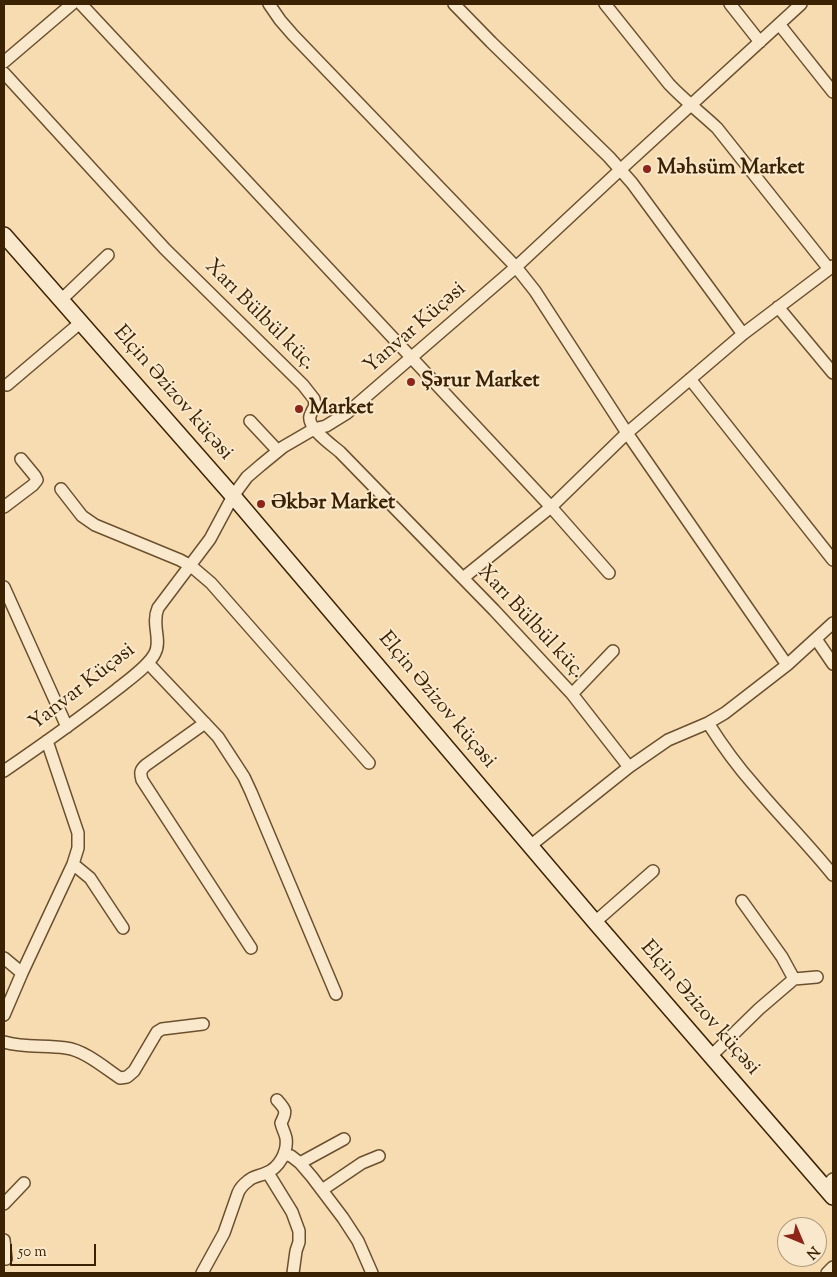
<!DOCTYPE html>
<html>
<head>
<meta charset="utf-8">
<style>
  body { margin:0 }
  #map { position:relative; width:837px; height:1277px; overflow:hidden; background:#f8dcb1; font-family:"Sorts Mill Goudy",serif }
  canvas { display:block }
  .frame { position:absolute; inset:0; border:5px solid #3b2203; pointer-events:none }
  .north { position:absolute; left:777px; top:1217px; width:50px; height:50px; box-sizing:border-box; background:#fae8cc; border:1px solid #ae997c; border-radius:50%; rotate:135deg; font-size:14px; font-weight:700; line-height:20px; text-align:center; color:#3b2203 }
  .north::after { content:''; display:block; margin:auto; width:18px; height:22px; background:#8f2418; clip-path:polygon(50% 0,100% 100%,50% 72%,0 100%) }
  .scale { position:absolute; left:10px; top:1244px; width:86px; height:22px; box-sizing:border-box; border:2px solid #3b2203; border-top:0; padding-left:6px; font-size:15px; line-height:18px; white-space:nowrap; color:#3b2203; -webkit-text-stroke:4px #fae8cc; paint-order:stroke }
</style>
</head>
<body>
<div id="map">
<canvas width="837" height="1277"></canvas>
<div class="frame"></div>
<div class="north">N</div>
<div class="scale">50 m</div>
</div>
<script>
const ctx = document.querySelector('canvas').getContext('2d');
ctx.lineJoin = 'round';
function trace(path, color, width, dash) { ctx.strokeStyle = color; ctx.lineWidth = width; ctx.lineCap = dash ? 'butt' : 'round'; ctx.setLineDash(dash || []); ctx.stroke(path); }
function label(font, color, halo, rows, align = 'center') {
  ctx.font = font + ' "Sorts Mill Goudy",serif'; ctx.lineWidth = 4; ctx.setLineDash([]); ctx.textBaseline = 'middle'; ctx.strokeStyle = halo; ctx.fillStyle = color; for (const [text, x, y, turn = 0] of rows) {
    ctx.save(); ctx.translate(x, y); ctx.rotate((+turn || 0) * Math.PI / 180); ctx.textAlign = isNaN(turn) ? turn : align; if (halo) ctx.strokeText(text, 0, 0); ctx.fillText(text, 0, 0); ctx.restore();
  }
}
const street = new Path2D(`
  M81 4 551 507 609 573
  M269 4 280 20 293 35 516 267 535 291 627 433 787 665
  M454 4 491 42 609 157 632 183 743 334
  M605 4 669 84C684 100 701 113 717 128L829 269
  M730 4 760 42
  M779 24 833 92
  M4 62 72 4
  M4 73 165 249 303 385 314 399 315 405C314 408 311 413 310 416 307 428 332 445 340 452L494 610 572 694 629 767
  M61 300 108 255
  M778 307 833 373
  M690 379 833 560
  M7 385 80 323
  M250 421 278 451
  M61 489 82 516 95 525 180 560 191 566 211 583 369 763
  M4 507 33 485 37 480 35 476 21 459
  M463 578 551 507 627 433 743 334 833 266
  M4 587 67 727
  M816 639 833 664
  M148 663 218 737 244 777 251 792 336 994
  M572 694 613 651
  M205 723 146 765C140 770 140 773 142 780L251 948
  M708 723C722 745 737 766 754 785 780 816 808 844 833 875
  M4 771C42 745 80 718 116 690 127 681 149 666 155 653 162 640 151 624 158 608L210 539 233 496 247 477 261 465 283 447 314 429 326 426 347 413 516 267 620 170 801 4
  M530 846 629 767 668 740 708 723 725 713 787 665 833 623
  M73 864 90 878 123 928
  M742 901 782 957 794 979
  M595 922 653 871
  M4 958 22 973
  M4 1015 22 973 73 864 78 848V833L47 741
  M4 1042C24 1048 45 1045 66 1048 84 1050 105 1068 120 1078L127 1077 134 1071 157 1032 162 1029 203 1024
  M711 1056 759 1009 794 979 817 977
  M284 1154 291 1156 300 1163 312 1177 343 1218 358 1241 372 1273
  M300 1163 344 1139
  M268 1173 292 1212 299 1231V1242L296 1251 293 1273
  M825 1187 833 1179
  M322 1190 362 1163 379 1156
  M4 1204 24 1183
  M4 1240 6 1259
  M202 1273 224 1233 238 1193C240 1188 244 1184 248 1181 253 1176 260 1176 266 1173 279 1168 288 1152 286 1138 285 1133 282 1128 281 1123 287 1111 286 1110 277 1100
  M827 1273 833 1267`);
const secondary = new Path2D(`
  M4 235 233 496 595 922 833 1197`);
trace(street, '#6a502e', 14);
trace(secondary, '#3b2203', 18);
trace(street, '#fae8cc', 11);
trace(secondary, '#fae8cc', 15);
for (const [x, y, r, color] of [
  [647,169,5,"#8f2418"],
  [411,382,5,"#8f2418"],
  [299,409,5,"#8f2418"],
  [261,504,5,"#8f2418"]
]) { const dot = new Path2D(); dot.arc(x, y, r, 0, 2 * Math.PI); ctx.fillStyle = color; ctx.fill(dot); trace(dot, '#fae8cc', 2); }
label('bold 21px', '#3b2203', '#fae8cc', [
  ["Məhsüm Market",657,169],
  ["Şərur Market",421,382],
  ["Market",309,409],
  ["Əkbər Market",271,504]
], 'left');
label('21px', '#3b2203', '#fae8cc', [
  ["Xarı Bülbül küç.",259,316,45],
  ["Yanvar Küçəsi",416,329,-41],
  ["Elçin Əzizov küçəsi",172,394,49],
  ["Xarı Bülbül küç.",530,623,47],
  ["Yanvar Küçəsi",83,688,-38],
  ["Elçin Əzizov küçəsi",436,701,50],
  ["Elçin Əzizov küçəsi",699,1009,49]
]);
</script>
</body>
</html>
